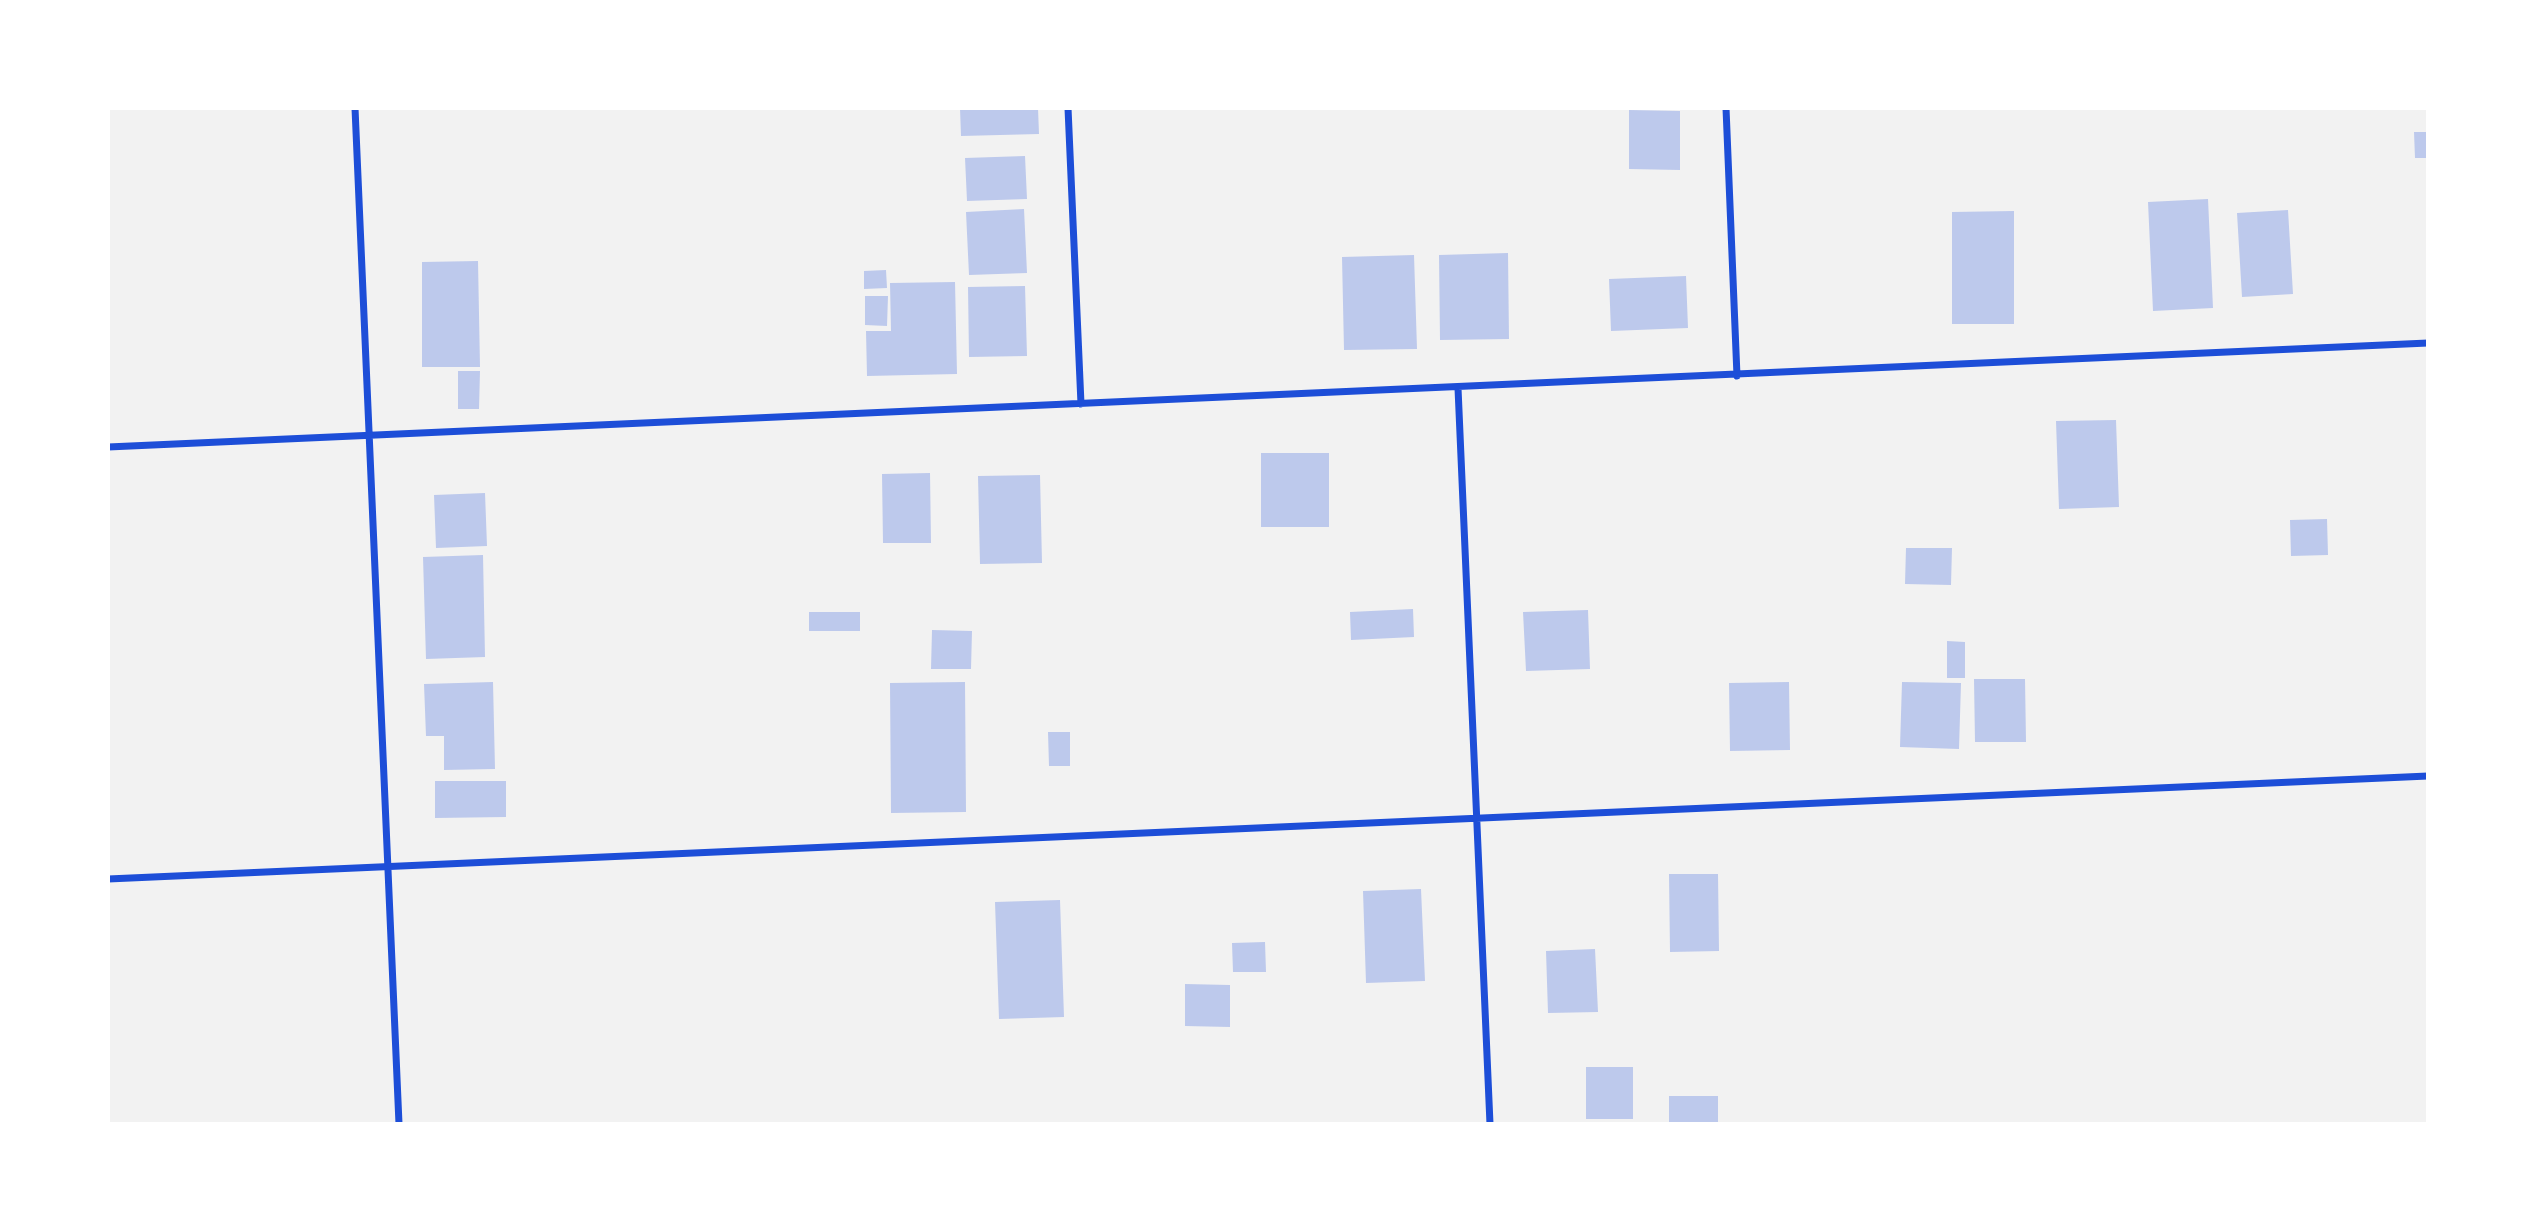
<!DOCTYPE html>
<html>
<head>
<meta charset="utf-8">
<style>
  body { margin:0 }
  #map { position:relative; width:2536px; height:1232px; overflow:hidden; background:#f2f2f2; font-family:"IBM Plex Sans",sans-serif }
  canvas { display:block }
  .frame { position:absolute; inset:0; border:110px solid #fff; pointer-events:none }
</style>
</head>
<body>
<div id="map">
<canvas width="2536" height="1232"></canvas>
<div class="frame"></div>
</div>
<script>
const ctx = document.querySelector('canvas').getContext('2d');
ctx.lineJoin = 'round';
function paint(path, color) { ctx.fillStyle = color; ctx.fill(path, 'evenodd'); }
function trace(path, color, width, dash) { ctx.strokeStyle = color; ctx.lineWidth = width; ctx.lineCap = dash ? 'butt' : 'round'; ctx.setLineDash(dash || []); ctx.stroke(path); }
paint(new Path2D(`
  M960 108H1038L1039 134 961 136Z
  M1629 110 1680 111V170L1629 169Z
  M2414 132H2428V158H2415Z
  M1025 156 1027 199 967 201 965 158Z
  M2208 199 2213 308 2153 311 2148 202Z
  M1024 209 1027 273 969 275 966 212Z
  M2288 210 2293 294 2242 297 2237 213Z
  M2014 211V324H1952V212Z
  M1508 253 1509 339 1440 340 1439 255Z
  M1414 255 1417 349 1344 350 1342 257Z
  M478 261 480 367H422V262Z
  M886 270 887 288 864 289V271Z
  M1686 276 1688 328 1611 331 1609 279Z
  M955 282 957 374 867 376 866 331H891L890 283Z
  M1025 286 1027 356 969 357 968 287Z
  M865 296H888L887 326 865 325Z
  M458 371H480L479 409H458Z
  M2116 420 2119 507 2059 509 2056 421Z
  M1261 453H1329V527H1261Z
  M930 473 931 543H883L882 474Z
  M1040 475 1042 563 980 564 978 476Z
  M485 493 487 546 436 548 434 495Z
  M2327 519 2328 555 2291 556 2290 520Z
  M1906 548H1952L1951 585 1905 584Z
  M483 555 485 657 426 659 423 557Z
  M1413 609 1414 637 1351 640 1350 612Z
  M1588 610 1590 669 1526 671 1523 612Z
  M809 612H860V631H809Z
  M932 630 972 631 971 669H931Z
  M1947 641 1965 642V678H1947Z
  M1974 679H2025L2026 742H1975Z
  M493 682 495 769 444 770V736H426L424 684Z
  M965 682 966 812 891 813 890 683Z
  M1789 682 1790 750 1730 751 1729 683Z
  M1902 682 1961 683 1959 749 1900 747Z
  M1048 732H1070V766H1049Z
  M435 781H506V817L435 818Z
  M1669 874H1718L1719 951 1670 952Z
  M1421 889 1425 981 1366 983 1363 891Z
  M1060 900 1064 1017 999 1019 995 902Z
  M1265 942 1266 972H1233L1232 943Z
  M1595 949 1598 1012 1548 1013 1546 951Z
  M1185 984 1230 985V1027L1185 1026Z
  M1586 1067H1633V1119H1586Z
  M1669 1096H1718V1124H1669Z`), '#bdc9ec');
trace(new Path2D(`
  M355 108 399 1124
  M1068 108 1081 404
  M1726 108 1737 376
  M1458 388 1490 1124
  M108 447 2428 343
  M108 879 2428 776`), '#1d4ed8', 7);
</script>
</body>
</html>
